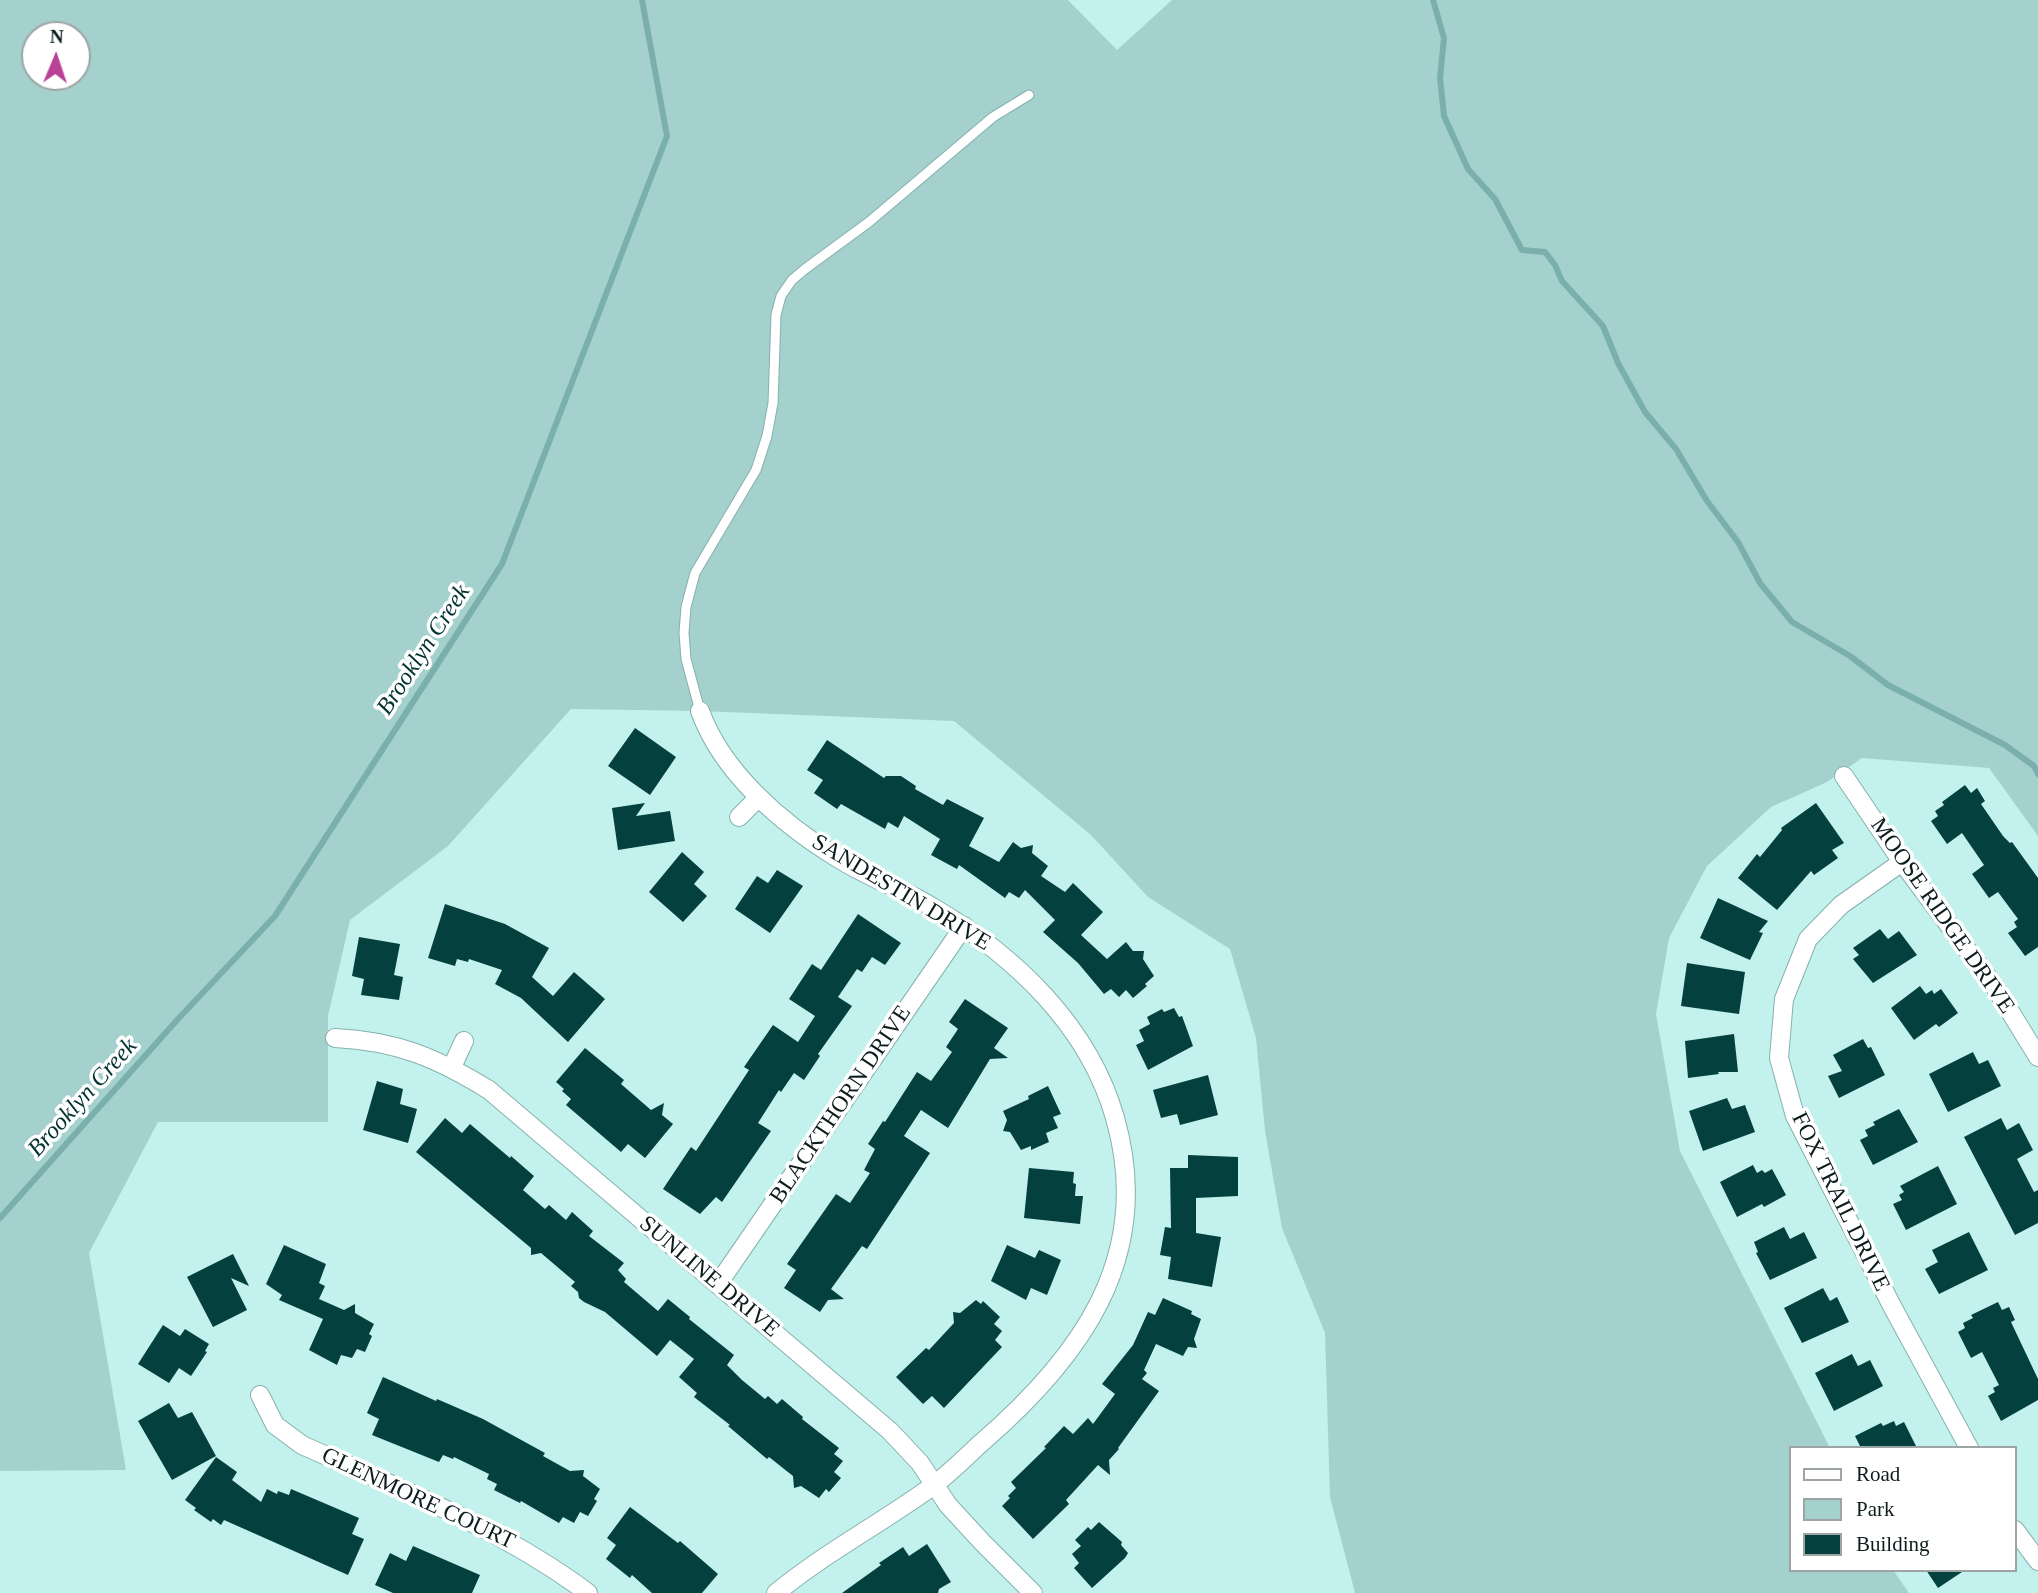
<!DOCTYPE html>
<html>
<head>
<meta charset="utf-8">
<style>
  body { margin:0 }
  #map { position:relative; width:2038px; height:1593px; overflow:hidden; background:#c3f2ee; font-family:Georgia,serif }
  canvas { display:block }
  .legend { position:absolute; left:1789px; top:1446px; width:228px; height:126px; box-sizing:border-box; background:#fff; border:2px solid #9da5a4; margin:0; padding:9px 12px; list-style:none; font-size:21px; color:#0b1d1c }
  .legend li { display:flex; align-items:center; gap:14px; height:35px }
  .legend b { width:35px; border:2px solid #9da5a4 }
  .north { position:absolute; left:21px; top:21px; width:70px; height:70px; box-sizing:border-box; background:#fff; border:2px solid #9da5a4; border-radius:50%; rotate:2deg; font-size:19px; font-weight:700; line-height:28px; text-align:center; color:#0b1d1c }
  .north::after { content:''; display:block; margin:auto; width:24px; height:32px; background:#b94297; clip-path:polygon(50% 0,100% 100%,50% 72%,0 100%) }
</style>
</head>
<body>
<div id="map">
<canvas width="2038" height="1593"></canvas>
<ul class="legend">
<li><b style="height:9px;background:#fff"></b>Road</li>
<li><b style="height:19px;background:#a4d1cd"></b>Park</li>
<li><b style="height:19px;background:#04403e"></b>Building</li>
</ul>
<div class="north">N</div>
</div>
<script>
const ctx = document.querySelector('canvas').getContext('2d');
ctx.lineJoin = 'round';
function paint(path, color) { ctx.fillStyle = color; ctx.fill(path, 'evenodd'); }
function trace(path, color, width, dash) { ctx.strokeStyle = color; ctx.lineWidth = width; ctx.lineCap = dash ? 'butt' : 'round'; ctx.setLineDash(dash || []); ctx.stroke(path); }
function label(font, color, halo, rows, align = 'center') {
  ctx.font = font + ' Georgia,serif'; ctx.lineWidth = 7; ctx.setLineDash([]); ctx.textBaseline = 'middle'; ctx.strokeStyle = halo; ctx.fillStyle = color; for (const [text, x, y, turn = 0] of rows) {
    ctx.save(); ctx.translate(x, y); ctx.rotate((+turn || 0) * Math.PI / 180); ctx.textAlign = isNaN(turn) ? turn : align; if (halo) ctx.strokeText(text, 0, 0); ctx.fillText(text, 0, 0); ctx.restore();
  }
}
paint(new Path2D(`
  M0 0H1068L1117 50 1172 0H2038V836L1989 768 1862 758 1827 782 1771 807 1707 866 1669 938 1656 1014 1680 1151 1830 1448H1791V1570H1893L1909 1593H1355L1330 1497 1325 1333 1282 1228 1265 1131 1256 1038 1230 949 1148 897 1091 835 954 721 700 711 571 709 448 846 350 920 328 1016V1122H158L89 1253 126 1470 0 1471ZM35 35H77V77H35Z`), '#a4d1cd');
trace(new Path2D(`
  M1433 0 1444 38 1440 78 1444 116 1468 169 1495 199 1522 250 1545 252 1555 265 1562 281 1603 326 1618 363 1645 412 1676 449 1707 501 1738 542 1760 583 1792 622 1850 656 1888 685 2005 745 2034 766 2038 774
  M0 1218 178 1019 275 916 502 564 667 136 642 0`), '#7aafab', 6);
paint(new Path2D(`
  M635 728 676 757 650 795 608 766Z
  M827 740 884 778 886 776H901L916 786 915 789 943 805 947 799 984 818 969 846 999 862 1013 842 1021 848 1033 845 1032 853 1048 866 1041 876 1065 892 1073 883 1103 912 1081 935 1107 959 1126 942 1133 951H1144L1143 959 1154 976 1145 984 1147 986 1133 998 1126 990 1119 997 1111 989 1104 994 1078 963 1043 932 1055 920 1025 890 1019 898 1009 892 1005 898 959 865 957 869 931 855 940 839 904 816 898 828 888 822 885 829 841 804 837 809 814 793 823 780 807 770Z
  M1965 785 1971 793 1977 788 1985 801 1981 804 2003 836 2010 843 2012 842 2038 878V947L2025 956 2008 933 2017 927 2014 922 2018 919 1998 892 1989 898 1972 874 1984 865 1962 833 1947 844 1931 821 1938 816 1935 811 1944 805 1942 802Z
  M645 803 636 816 670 811 675 841 618 850 612 808Z
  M1816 803 1844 843 1832 850 1838 858 1814 875 1811 871 1777 910 1738 878 1757 854 1760 857 1782 830 1781 828Z
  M682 852 704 872 694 884 707 896 683 922 649 892Z
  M777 870 803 886 770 933 735 909 757 876 768 883Z
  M1718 898 1768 921 1759 932 1763 933 1750 960 1700 938Z
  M445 904 505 924 549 948 532 977 553 996 574 972 605 999 568 1042 521 998 495 984 502 970 469 959 468 962 457 959 455 966 428 958Z
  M858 914 901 943 885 965 872 957 862 972 857 969 838 997 852 1006 818 1054 820 1056 804 1080 794 1073 781 1092 779 1090 758 1123 771 1131 722 1202 716 1197 700 1214 663 1189 691 1147 696 1151 749 1070 744 1067 773 1025 798 1042 815 1016 789 999 812 964 821 970Z
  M1880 929 1888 939 1899 931 1917 955 1873 983 1853 959 1859 955 1853 948Z
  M359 937 400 944 394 975 403 977 399 1000 361 995 364 979 352 976Z
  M1687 963 1745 972 1739 1014 1681 1006Z
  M1920 986 1926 994 1932 990 1934 994 1941 989 1958 1013 1939 1027 1936 1024 1914 1040 1891 1008Z
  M965 999 1008 1028 994 1048 1008 1058 990 1059 948 1128 921 1110 904 1136 930 1153 867 1249 862 1246 831 1289 844 1299 828 1300 820 1312 784 1288 796 1270 787 1264 836 1194 850 1203 870 1173 864 1170 875 1149 868 1144 883 1121 885 1122 917 1072 931 1081 952 1052 946 1047 958 1029 949 1022Z
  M1174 1008 1179 1017 1182 1016 1193 1046 1148 1070 1136 1045 1144 1041 1139 1030 1150 1024 1147 1017 1162 1009 1164 1012Z
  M1734 1034 1738 1072H1718L1719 1074 1688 1078 1685 1041Z
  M1863 1039 1868 1048 1871 1047 1885 1075 1839 1098 1828 1076 1842 1071 1833 1055Z
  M585 1048 624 1080 621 1084 651 1110 664 1103 662 1115 673 1124 645 1158 628 1144 621 1152 566 1105 571 1099 562 1091 564 1089 556 1082Z
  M1973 1052 1979 1064 1988 1060 2001 1086 1948 1112 1929 1074Z
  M1208 1075 1218 1115 1180 1125 1177 1114 1161 1118 1153 1090Z
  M377 1081 403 1089 400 1104 417 1109 408 1143 363 1130Z
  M1048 1086 1061 1114 1053 1117 1058 1128 1046 1133 1049 1142 1031 1150V1146L1021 1150 1010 1132 1003 1131 1007 1120 1003 1111 1029 1099 1028 1096Z
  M1727 1098 1732 1109 1745 1105 1755 1132 1703 1151 1689 1111Z
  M1899 1109 1918 1142 1873 1165 1860 1140 1868 1136 1865 1130 1875 1125 1873 1122Z
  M445 1118 462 1133 470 1124 510 1158 511 1156 534 1176 523 1190 545 1209 549 1205 566 1220 572 1212 593 1231 589 1236 624 1263 618 1270 626 1279 624 1282 658 1311 668 1299 690 1317 689 1319 734 1355 727 1365 742 1380 765 1399 768 1396 777 1404 782 1399 803 1417 802 1419 839 1448 834 1454 843 1461 834 1472 841 1478 829 1492 826 1489 819 1498 801 1486 794 1488 793 1476 769 1457 767 1459 728 1426 730 1425 694 1397 697 1393 679 1377 694 1359 670 1340 657 1356 605 1312 584 1302 579 1298 578 1292 571 1286 575 1282 541 1253 531 1255V1248L416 1152Z
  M2001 1118 2007 1130 2019 1123 2033 1150 2017 1159 2034 1192 2038 1190V1223L2015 1235 1964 1137Z
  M1188 1155 1238 1157V1196L1196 1198V1233L1221 1237 1212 1287 1168 1279 1171 1257 1160 1255 1165 1227 1171 1228 1170 1168H1188Z
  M1753 1165 1757 1173 1762 1170 1765 1173 1772 1169 1786 1195 1764 1207 1762 1204 1737 1217 1720 1182Z
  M1938 1166 1957 1204 1906 1230 1893 1204 1902 1200 1899 1195 1904 1192 1900 1186Z
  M1029 1168 1074 1172 1073 1183 1076 1184 1075 1196H1083L1080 1224 1024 1218Z
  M1784 1227 1790 1239 1804 1232 1817 1258 1770 1280 1756 1253 1758 1252 1754 1242Z
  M1969 1232 1988 1270 1939 1294 1925 1269 1938 1262 1932 1250Z
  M284 1245 326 1264 319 1283 325 1286 319 1299 344 1310 355 1304V1313L374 1324 369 1334 372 1336 365 1352 357 1349 352 1358 341 1355 337 1365 309 1350 323 1319 279 1300 282 1295 266 1284Z
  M1007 1245 1035 1258 1039 1250 1061 1260 1047 1295 1031 1288 1026 1300 991 1281Z
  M233 1254 249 1286 231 1278 247 1310 213 1327 187 1277Z
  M1823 1288 1830 1301 1837 1297 1849 1322 1802 1343 1784 1308Z
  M1163 1298 1192 1311 1191 1314 1201 1319 1194 1339 1197 1348 1188 1347 1183 1356 1156 1344 1144 1370 1147 1373 1142 1379 1159 1391 1118 1448 1119 1449 1109 1460 1110 1475 1098 1465 1066 1500 1069 1504 1033 1539 1002 1506 1010 1498 1008 1496 1016 1488 1011 1482 1046 1448 1044 1447 1064 1426 1073 1434 1088 1418 1093 1424 1115 1394 1102 1384 1133 1345 1148 1312 1155 1315Z
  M976 1300 981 1304 983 1301 1000 1317 994 1324 1002 1331 995 1340 1002 1347 944 1408 932 1396 923 1404 896 1377 926 1348 929 1350 954 1323 953 1312 960 1313Z
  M1998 1302 2002 1310 2009 1307 2015 1320 2011 1322 2038 1379V1400L2001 1421 1988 1396 1995 1392 1993 1388 1999 1385 1982 1352 1971 1358 1958 1332 1965 1328 1963 1323 1973 1318 1971 1315Z
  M163 1325 180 1336 185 1329 209 1344 205 1351 207 1352 191 1376 179 1368 169 1383 138 1364Z
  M1852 1354 1858 1366 1870 1360 1883 1386 1834 1411 1815 1373Z
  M383 1377 436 1401 437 1399 483 1419 545 1453 543 1456 570 1471 584 1470 583 1476 600 1489 594 1499 597 1501 588 1516 580 1512 574 1523 563 1517 559 1523 521 1501 520 1503 494 1490 497 1484 487 1479 489 1474 454 1457 453 1459 443 1455 439 1462 372 1435 379 1419 367 1413Z
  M169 1403 178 1418 192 1412 216 1456 172 1480 138 1421Z
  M1894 1421 1896 1426 1904 1422 1917 1448H1861L1855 1436 1881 1423 1883 1426Z
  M216 1457 237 1472 232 1480 261 1502 267 1489 277 1494 278 1491 289 1495 291 1489 359 1518 352 1534 364 1539 348 1575 224 1520 221 1525 213 1519 211 1522 194 1510 196 1508 185 1500Z
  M630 1507 678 1543 680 1541 718 1574 702 1593H652L632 1575 630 1578 606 1559 616 1545 607 1538Z
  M1099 1522 1122 1542 1121 1545 1128 1553 1125 1558 1092 1588 1074 1568 1079 1563 1072 1554 1081 1546 1075 1540 1088 1527 1091 1530Z
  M927 1544 951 1582 939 1589 938 1593H842L881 1565 879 1563 903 1547 909 1556Z
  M413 1546 480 1575 472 1593H393L375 1585 390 1553 406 1561Z
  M1926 1570H1965L1938 1588Z`), '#04403e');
const service = new Path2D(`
  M700 711 686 659 684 633 686 607 695 573 756 470 767 436 773 403 776 315 781 296 792 280 805 269 869 222 993 117 1029 95`);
const minor = new Path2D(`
  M700 711C722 772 781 823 836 857 867 877 903 889 934 908 1015 956 1089 1026 1115 1118 1155 1257 1080 1358 980 1444 965 1458 950 1473 934 1485 882 1523 826 1552 776 1593
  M1844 776 1902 862 1995 987 2038 1057
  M739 817 759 797
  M1902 862 1841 905 1808 939 1784 999 1779 1058 1795 1116 1892 1306 1969 1448
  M335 1038C397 1041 437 1058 489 1090L890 1431 920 1463 948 1505 982 1542 1033 1593
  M452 1067 464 1041
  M718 1284 964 926
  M260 1395 275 1425 302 1445C400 1489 501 1528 588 1593
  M2015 1530 2038 1561`);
trace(service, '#85b1ae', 11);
trace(minor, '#85b1ae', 20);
trace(service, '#fff', 9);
trace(minor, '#fff', 18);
label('23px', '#0b1d1c', '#fff', [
  ["SANDESTIN DRIVE",901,893,31],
  ["MOOSE RIDGE DRIVE",1942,916,55],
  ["BLACKTHORN DRIVE",841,1105,-56],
  ["FOX TRAIL DRIVE",1840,1202,64],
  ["SUNLINE DRIVE",709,1277,40],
  ["GLENMORE COURT",418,1499,25]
]);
label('italic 24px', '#003331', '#fff', [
  ["Brooklyn Creek",424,650,-57],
  ["Brooklyn Creek",83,1098,-48]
]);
</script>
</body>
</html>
